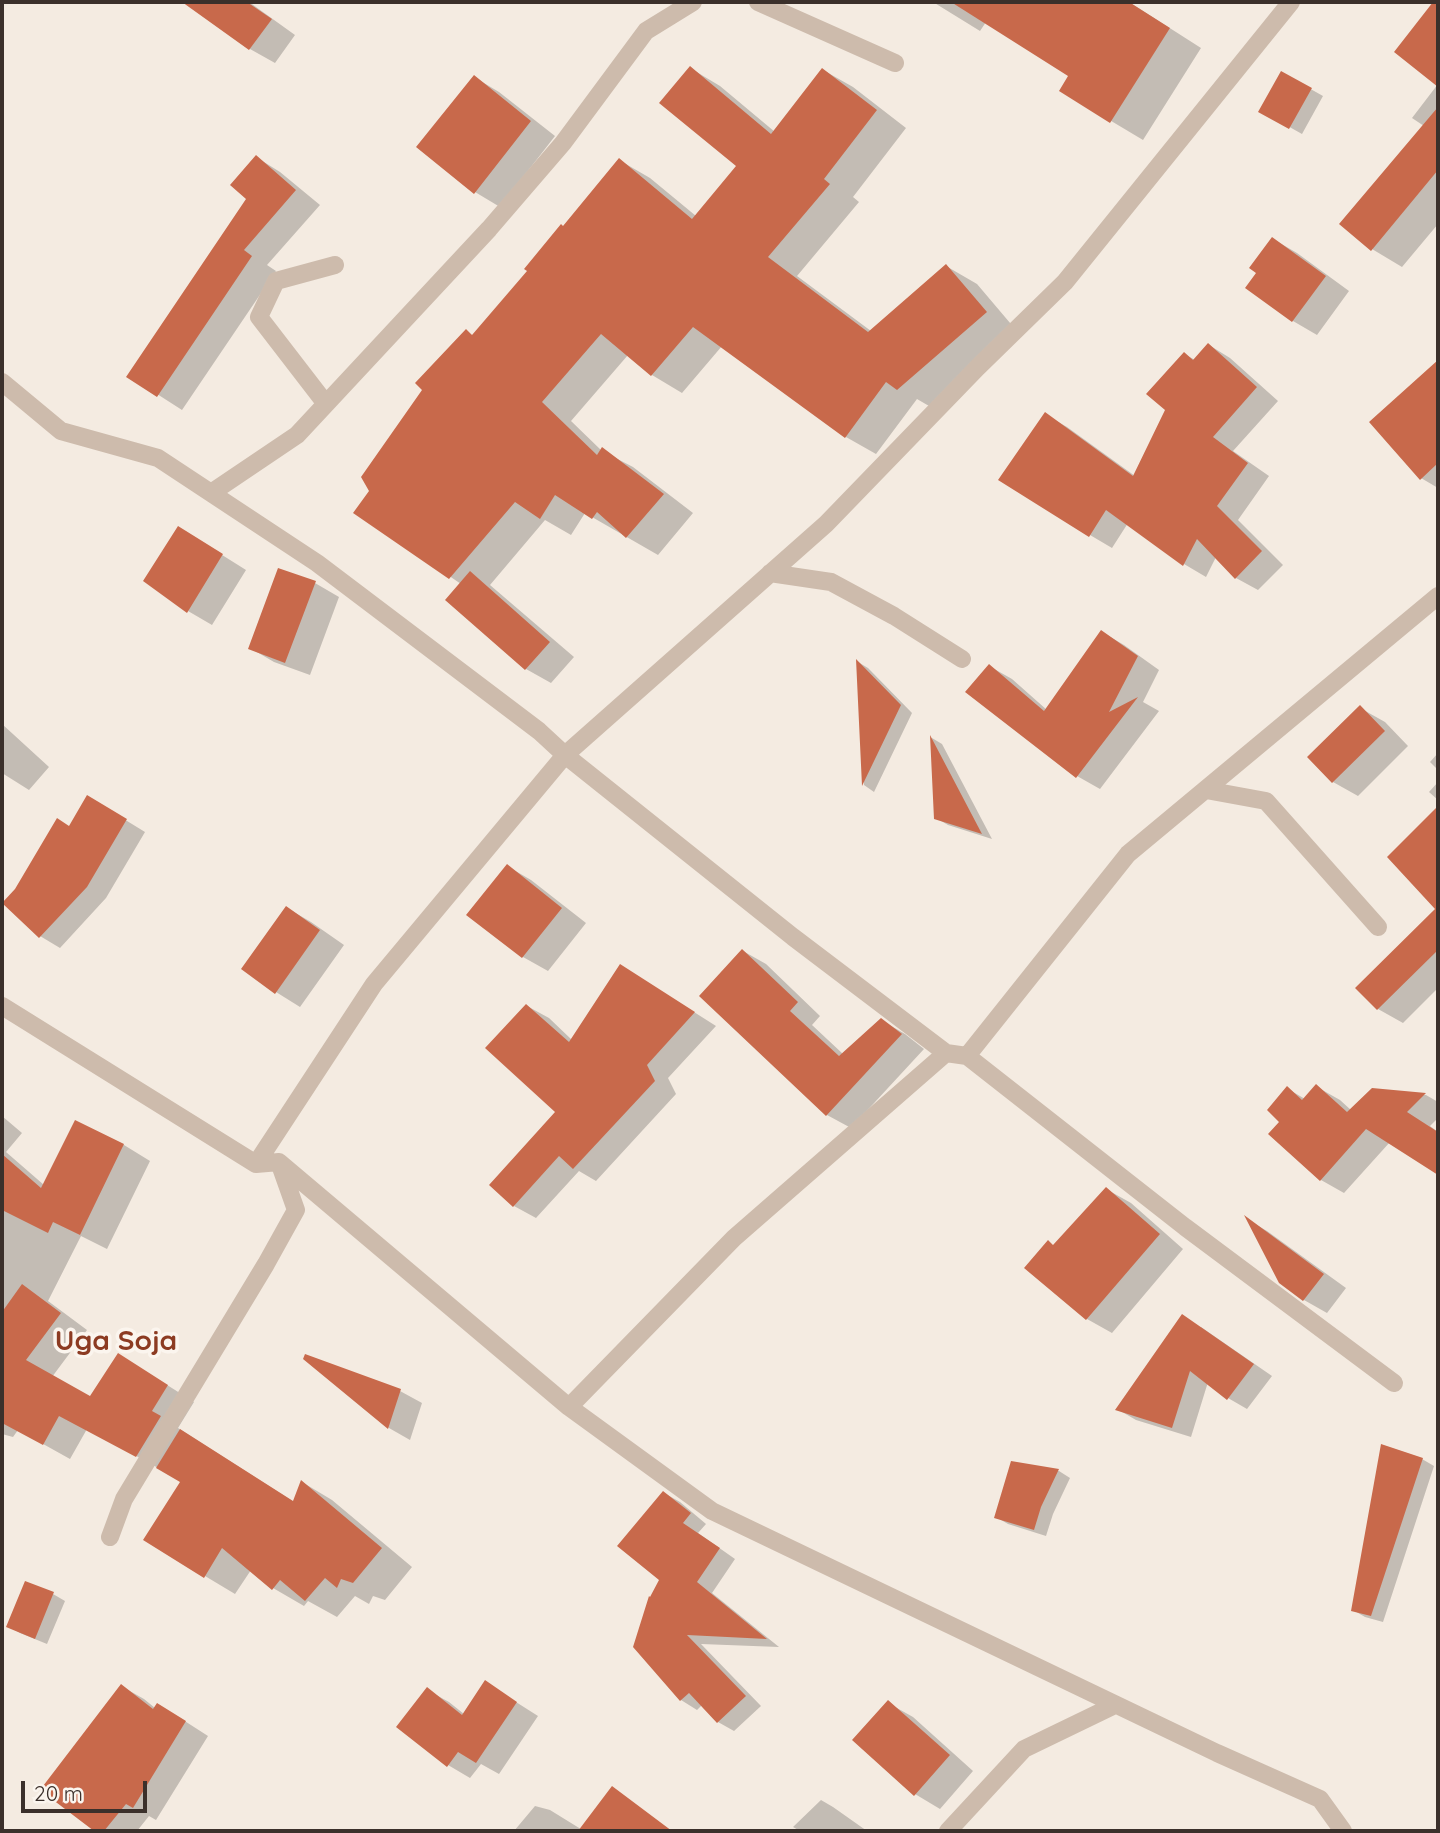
<!DOCTYPE html>
<html>
<head>
<meta charset="utf-8">
<style>
  body { margin:0 }
  #map { position:relative; width:1440px; height:1833px; overflow:hidden; background:#f4ebe1; font-family:Quicksand,sans-serif }
  canvas { display:block }
  .frame { position:absolute; inset:0; border:4px solid #3b302b; pointer-events:none }
  .scale { position:absolute; left:21px; top:1781px; width:126px; height:32px; box-sizing:border-box; border:4px solid #3b302b; border-top:0; padding-left:9px; font-size:21px; line-height:24px; white-space:nowrap; color:#3b302b; -webkit-text-stroke:5px #fbf5ee; paint-order:stroke }
</style>
</head>
<body>
<div id="map">
<canvas width="1440" height="1833"></canvas>
<div class="frame"></div>
<div class="scale">20 m</div>
</div>
<script>
const ctx = document.querySelector('canvas').getContext('2d');
ctx.lineJoin = 'round';
function paint(path, color) { ctx.fillStyle = color; ctx.fill(path, 'evenodd'); }
function trace(path, color, width, dash) { ctx.strokeStyle = color; ctx.lineWidth = width; ctx.lineCap = dash ? 'butt' : 'round'; ctx.setLineDash(dash || []); ctx.stroke(path); }
function label(font, color, halo, rows, align = 'center') {
  ctx.font = font + ' Quicksand,sans-serif'; ctx.lineWidth = 7; ctx.setLineDash([]); ctx.textBaseline = 'middle'; ctx.strokeStyle = halo; ctx.fillStyle = color; for (const [text, x, y, turn = 0] of rows) {
    ctx.save(); ctx.translate(x, y); ctx.rotate((+turn || 0) * Math.PI / 180); ctx.textAlign = isNaN(turn) ? turn : align; if (halo) ctx.strokeText(text, 0, 0); ctx.fillText(text, 0, 0); ctx.restore();
  }
}
paint(new Path2D(`
  M185 2H249L295 35 275 63 250 49Z
  M933 2H1129L1201 48 1143 140 1061 91 1070 75 986 22 980 31Z
  M1436 2H1438V224L1402 267 1372 249 1424 126 1412 118 1438 84 1396 52Z
  M690 68 720 86 775 132 823 70 853 87 906 128 853 197 859 202 797 276 871 331 946 266 977 284 1016 330 929 406 917 399 876 454 846 437 722 346 682 393 652 375 628 355 571 421 602 451 633 467 693 513 658 555 585 513 571 535 545 520 490 585 574 657 551 683 526 669 447 600 461 584 356 512 371 491 466 332 474 336 619 160 650 178 696 216 739 165Z
  M1282 73 1323 96 1302 134 1261 111Z
  M474 77 499 92 555 136 500 207 475 192Z
  M256 157 280 172 320 205 267 265 276 271 182 410 129 376 248 199Z
  M1273 239 1297 253 1349 291 1317 335 1293 321 1248 288 1259 273Z
  M1209 345 1230 358 1278 401 1233 451 1269 476 1238 520 1283 565 1258 590 1236 578 1216 557 1206 577 1184 564 1128 523 1112 548 1090 535 1046 415 1067 427 1135 476 1167 410 1184 354 1195 360Z
  M1438 362V488L1421 478 1371 422Z
  M203 543 246 570 212 625 188 611Z
  M315 583 339 597 310 675 274 662 250 648Z
  M1102 632 1124 645 1159 670 1143 702 1159 711 1100 789 1077 776 967 692 989 666 1012 679 1047 710Z
  M858 662 868 668 912 713 874 792 864 785Z
  M1360 708 1385 722 1408 746 1358 796 1333 782Z
  M2 724 49 767 29 790 2 773Z
  M932 738 942 744 992 839 948 825 936 818Z
  M1438 753V770L1430 762Z
  M1438 782V800L1429 792Z
  M88 797 145 832 106 898 60 948 40 936 70 828Z
  M507 866 531 880 586 923 548 971 523 957 469 914Z
  M287 908 311 922 344 945 300 1007 276 992Z
  M1438 908V988L1403 1023 1378 1009 1358 988Z
  M743 951 766 964 820 1016 812 1025 843 1054 881 1020 905 1034 924 1049 851 1128 827 1115 701 996Z
  M642 979 716 1026 668 1078 676 1094 596 1181 579 1171 536 1218 514 1206 557 1112 527 1006 549 1018 572 1040Z
  M1317 1087 1340 1100 1352 1111 1373 1090 1426 1095 1438 1102V1118L1430 1126 1438 1132V1173L1390 1142 1344 1193 1321 1180 1282 1122 1288 1089 1305 1099Z
  M2 1116 22 1133 6 1152 44 1185 76 1122 124 1145 150 1161 107 1249 81 1236 48 1301 87 1330 52 1377 91 1398 145 1371 194 1402 178 1428 294 1502 302 1482 332 1500 412 1567 385 1600 373 1596 369 1604 355 1596 337 1617 308 1601 304 1606 273 1588 251 1570 235 1594 205 1576 182 1481 87 1429 70 1459 18 1430 13 1437 2 1434Z
  M1106 1189 1131 1203 1183 1249 1112 1333 1087 1319 1027 1268 1055 1246Z
  M1248 1220 1267 1231 1346 1288 1327 1313 1304 1300 1281 1282Z
  M1201 1327 1272 1376 1247 1409 1228 1398 1208 1382 1191 1437 1136 1420 1117 1409Z
  M305 1358 400 1391 422 1403 410 1440 389 1428Z
  M1422 1459 1434 1466 1383 1622 1365 1617 1353 1610Z
  M1012 1463 1059 1471 1070 1478 1053 1514 1046 1536 1008 1524 996 1517Z
  M664 1493 680 1502 706 1524 698 1533 735 1559 712 1593 779 1647 701 1644 761 1706 734 1731 718 1722 702 1705 697 1710 681 1700 661 1579Z
  M53 1594 65 1601 47 1644 20 1633 8 1626Z
  M486 1683 538 1716 499 1774 481 1764 470 1778 448 1765 427 1690 449 1702 464 1714Z
  M121 1686 144 1699 155 1708 180 1718 208 1736 156 1820 149 1816 137 1831H97L42 1789Z
  M888 1703 913 1717 973 1771 940 1809 915 1794 855 1740Z
  M821 1800 833 1807 867 1831H800L793 1827Z
  M535 1806 550 1810 584 1831H514Z`), '#0003');
paint(new Path2D(`
  M182 2H247L272 19 249 50Z
  M951 2H1129L1170 28 1110 123 1059 91 1068 76Z
  M1433 2H1438V87L1394 52Z
  M690 66 771 134 822 68 877 110 824 179 830 184 768 257 868 332 946 264 987 312 897 390 886 382 845 438 693 327 651 376 601 334 542 402 597 455 602 447 664 494 626 538 597 512 592 519 555 495 540 519 515 502 449 579 353 513 369 491 361 477 422 390 415 383 466 329 472 335 527 271 524 269 561 224 563 226 619 158 692 219 736 166 659 103Z
  M1281 71 1312 88 1289 129 1258 112Z
  M474 75 531 121 474 194 416 147Z
  M1438 107V170L1371 251 1339 224Z
  M256 155 296 190 244 250 252 256 157 397 126 377 246 199 230 185Z
  M1272 237 1326 276 1292 322 1245 288 1256 273 1249 268Z
  M1208 343 1257 387 1213 437 1248 463 1217 506 1262 551 1235 579 1197 539 1183 566 1106 510 1089 537 998 480 1045 412 1133 476 1165 410 1146 394 1184 352 1193 360Z
  M1438 360V463L1420 480 1369 422Z
  M178 526 223 554 187 613 143 581Z
  M278 568 316 581 285 663 248 649Z
  M470 571 550 642 525 670 445 600Z
  M1101 630 1138 656 1109 712 1138 697 1076 778 965 692 989 664 1044 711Z
  M856 659 901 705 862 786Z
  M1360 705 1385 731 1332 783 1307 757Z
  M930 735 982 834 934 819Z
  M87 795 127 819 87 887 39 938 2 903 15 889 57 818 69 826Z
  M1438 806V950L1377 1010 1355 988 1435 909 1387 857Z
  M507 864 562 908 522 958 466 915Z
  M286 906 320 930 275 994 241 969Z
  M742 949 798 1002 790 1011 839 1056 881 1018 902 1034 826 1116 699 996Z
  M620 964 695 1012 647 1065 655 1081 573 1169 559 1156 513 1207 489 1185 555 1112 485 1048 526 1004 569 1042Z
  M1316 1084 1347 1112 1372 1088 1426 1093 1407 1112 1438 1132V1175L1366 1129 1320 1181 1268 1134 1279 1122 1267 1110 1287 1086 1302 1100Z
  M75 1120 124 1144 80 1235 53 1222 48 1233 2 1210V1154L41 1188Z
  M1106 1187 1160 1234 1086 1320 1024 1268 1048 1240 1053 1245Z
  M1244 1215 1324 1274 1303 1301 1279 1283Z
  M22 1284 61 1313 26 1360 90 1396 118 1353 168 1385 152 1411 161 1416 136 1457 59 1416 43 1445 2 1423V1312Z
  M1182 1314 1254 1364 1227 1400 1190 1371 1172 1428 1115 1410Z
  M305 1354 401 1389 388 1429 303 1359Z
  M180 1429 293 1501 301 1480 382 1548 353 1583 341 1579 337 1588 325 1578 305 1601 280 1580 272 1590 222 1548 204 1578 143 1540 180 1482 156 1468Z
  M1381 1444 1423 1458 1371 1616 1351 1611Z
  M1011 1461 1059 1469 1041 1507 1034 1530 994 1518Z
  M663 1491 691 1513 683 1523 720 1548 697 1582 767 1639 687 1635 746 1696 717 1723 689 1693 680 1701 633 1647 649 1596 650 1597 659 1580 617 1546Z
  M25 1581 54 1592 35 1639 6 1627Z
  M485 1680 517 1702 476 1763 458 1752 447 1767 396 1727 427 1687 462 1715Z
  M121 1684 153 1709 157 1703 186 1721 133 1808 126 1804 104 1831H94L40 1790Z
  M888 1700 950 1755 914 1796 852 1740Z
  M612 1786 672 1831H578Z`), '#c8694b');
trace(new Path2D(`
  M758 2 895 63
  M2 382 61 431 158 458 317 563 539 731 565 755 793 937 946 1053 967 1056 1185 1227 1394 1383
  M326 404 259 317 276 281 335 265
  M211 493 297 435 489 229 563 143 646 31 693 2
  M770 573 831 582 894 616 962 659
  M1206 790 1266 801 1378 927
  M2 1006 256 1164 279 1162 569 1407 712 1511 1217 1753 1320 1799 1343 1831
  M967 1056 1128 854 1438 596
  M256 1164 374 984 565 755 826 524 978 367 1065 282 1291 2
  M569 1407 734 1238 946 1053
  M110 1537 124 1499 266 1264 296 1210 279 1162
  M948 1831 1024 1749 1115 1705`), '#cdbbac', 18);
label('bold 28px', '#8c3b22', '#fbf5ee', [
  ["Uga Soja",116,1342]
]);
</script>
</body>
</html>
